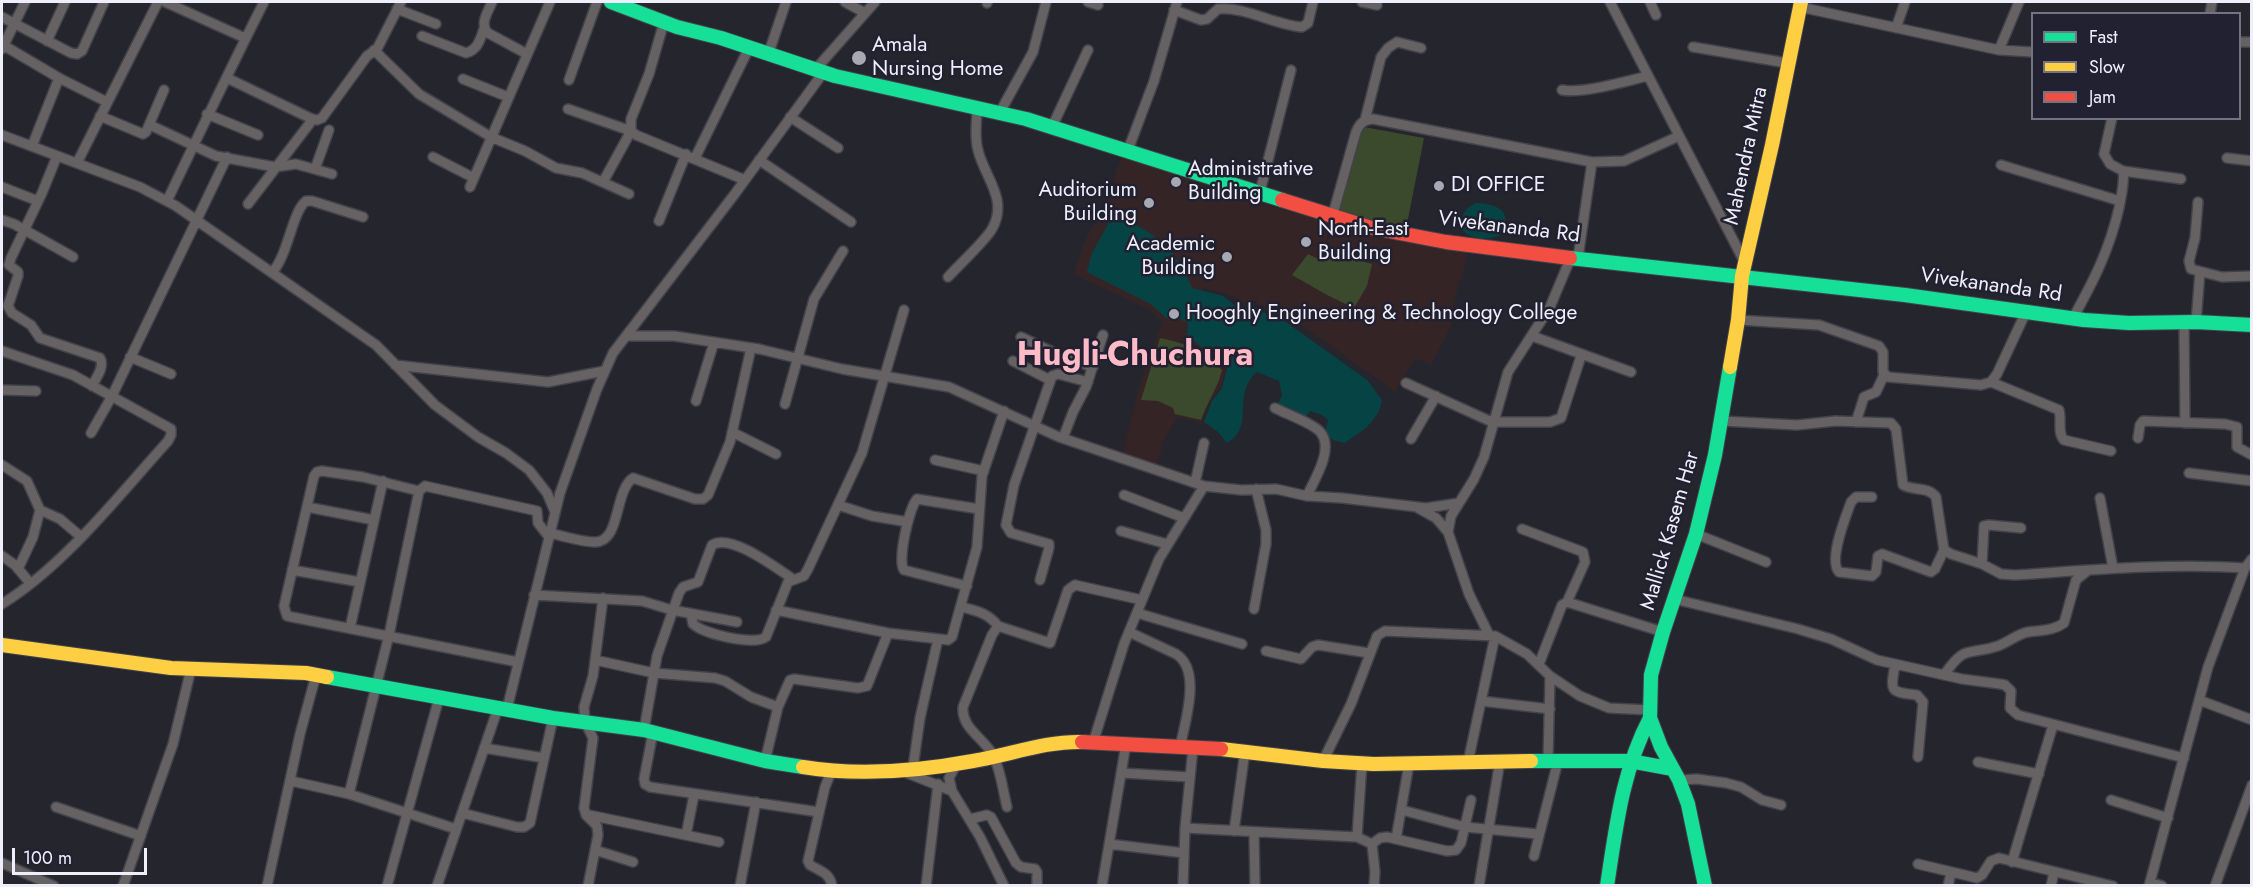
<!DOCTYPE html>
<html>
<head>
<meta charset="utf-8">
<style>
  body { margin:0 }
  #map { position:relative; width:2253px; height:887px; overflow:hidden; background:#25252e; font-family:Jost,sans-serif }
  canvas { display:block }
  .frame { position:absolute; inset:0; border:3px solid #efeffb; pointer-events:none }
  .legend { position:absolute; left:2031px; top:12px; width:210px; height:108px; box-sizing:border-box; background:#212132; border:2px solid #737382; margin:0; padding:8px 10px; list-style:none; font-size:18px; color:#efeffb }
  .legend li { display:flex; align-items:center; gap:12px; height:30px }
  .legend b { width:30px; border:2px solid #737382 }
  .scale { position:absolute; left:12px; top:848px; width:135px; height:27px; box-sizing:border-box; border:3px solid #efeffb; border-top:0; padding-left:8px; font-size:18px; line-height:21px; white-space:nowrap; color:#efeffb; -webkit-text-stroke:4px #212132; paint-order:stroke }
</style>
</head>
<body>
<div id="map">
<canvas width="2253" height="887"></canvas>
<div class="frame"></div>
<ul class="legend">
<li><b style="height:8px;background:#16e098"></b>Fast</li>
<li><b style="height:8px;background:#ffcf43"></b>Slow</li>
<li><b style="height:8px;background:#f24e42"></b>Jam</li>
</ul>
<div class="scale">100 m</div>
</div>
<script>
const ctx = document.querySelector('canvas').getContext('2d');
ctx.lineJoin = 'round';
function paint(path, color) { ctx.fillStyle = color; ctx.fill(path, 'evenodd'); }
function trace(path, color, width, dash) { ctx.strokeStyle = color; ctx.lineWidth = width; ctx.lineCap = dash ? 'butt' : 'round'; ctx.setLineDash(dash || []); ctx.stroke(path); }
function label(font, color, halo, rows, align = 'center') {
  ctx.font = font + ' Jost,sans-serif'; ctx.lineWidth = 5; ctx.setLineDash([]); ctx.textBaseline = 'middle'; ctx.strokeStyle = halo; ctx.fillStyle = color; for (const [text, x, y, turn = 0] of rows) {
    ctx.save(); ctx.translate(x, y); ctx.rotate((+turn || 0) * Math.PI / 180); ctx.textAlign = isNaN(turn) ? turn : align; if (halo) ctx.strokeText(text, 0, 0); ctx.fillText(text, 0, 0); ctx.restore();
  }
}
paint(new Path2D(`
  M1121 158 1173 173 1229 195 1330 223 1327 240 1319 256 1328 242 1332 224 1409 243 1467 250V258L1454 302 1450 328 1431 365 1415 358 1395 392 1296 321 1256 303 1258 299 1247 304 1224 293 1203 288 1192 318 1226 369 1221 387 1210 401 1202 423 1178 417 1165 437 1156 468 1121 458 1141 380 1162 322 1150 310 1073 274 1086 239 1116 184 1113 181Z`), '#352426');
paint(new Path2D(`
  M1364 127 1424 138 1406 229 1335 213 1360 129Z
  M1324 250 1372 264 1367 286 1354 308 1327 295 1292 275 1308 254 1318 259Z
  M1160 338C1186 343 1203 351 1222 370 1218 388 1207 402 1201 420L1175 414 1173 408 1158 401 1141 400Z`), '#3b492c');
paint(new Path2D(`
  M1477 203C1499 204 1515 213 1499 236 1487 240 1469 240 1461 228 1462 215 1464 207 1477 203Z
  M1112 217C1152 228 1176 248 1192 288L1223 296 1238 308 1262 312 1283 320 1367 380 1382 400C1378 422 1363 430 1345 443L1333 440 1325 433 1328 420 1322 415 1310 411 1305 418 1278 404 1282 395 1279 381 1257 372C1231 394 1256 427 1227 443L1218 432 1204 422 1212 401 1222 388 1227 369 1187 335 1188 323 1178 318H1166L1151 304 1087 272 1092 253Z`), '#064344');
const street = new Path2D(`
  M165 2 245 38
  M492 2C488 12 479 24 488 33L527 54
  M845 2 865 13
  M1088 2 1098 5
  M1362 2 1377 5
  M1610 2 1745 263
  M1650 2 1656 15
  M987 3V2
  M1800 7 1999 50 2032 52
  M397 9 436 24
  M1174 10 1201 20 1207 19 1218 9C1244 6 1275 25 1302 27L1308 23 1313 2
  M2210 14 2212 2
  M2 17 71 53 77 54 82 51 104 2
  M664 22 649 74 631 119V131L636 135 745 180
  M1896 28 1905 2
  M422 36 466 53C478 50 480 39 484 29
  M47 41 65 2
  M2240 42H2252
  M3 45 59 78 107 102
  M1693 47 1787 63
  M2 49 25 2
  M374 50 419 94 491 137 525 151 556 168 582 173 629 194
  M1999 50 2019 2
  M768 55 786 2
  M815 70 875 2
  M227 78 310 118 317 120 322 118 367 56 377 49 401 2
  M463 79 508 97
  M569 80 597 2
  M1562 90C1583 94 1626 81 1648 76
  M568 109 631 131 603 182
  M207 114 258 135
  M999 114 1033 52 1046 2
  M100 116 143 134 146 132 164 90
  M790 117 838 148
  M1365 120 1381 57 1388 48 1397 42 1421 48
  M150 125 216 156 275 167 296 164 332 174
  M1052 127 1088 50
  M2 135 140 187 176 206 376 345 435 405 478 437 506 453 529 470 547 493 555 512
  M32 146 59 78
  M1128 150 1154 81 1177 2
  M57 156 42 193 11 258 9 265 18 272V276L8 306 12 313 31 325 40 338 100 358C105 367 96 378 92 386
  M433 157 474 178
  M695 158 749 48
  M2227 158 2252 161
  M759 160 851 222
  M77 163 158 2
  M2001 165 2120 201
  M315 169 329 130
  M2123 171 2181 179
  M2 187 38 201
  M470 187 550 2
  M1260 192 1291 70
  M167 201C199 134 231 67 264 2
  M2198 202 2195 238 2189 261 2191 269 2222 277 2252 276
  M248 204 313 119
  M1333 214 1356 132C1360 123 1363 120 1373 119L1592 162 1624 161 1679 136
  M2 220 14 224 73 257
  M659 221 686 154
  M1578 258 1592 162
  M272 273C289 253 292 212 306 201H312L363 217
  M948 277C959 265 985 241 992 229 1009 199 984 177 978 150 974 137 977 121 977 108
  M2073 318C2094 280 2109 251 2119 208 2121 196 2125 182 2123 171L2110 164 2104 154 2112 118
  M1738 320 1819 325 1879 346 1883 352V372L1888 377 1981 385 1991 382 1997 374 2026 312
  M2184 322 2185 423
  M2196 322 2200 272
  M626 336H674L759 349 842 369 949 387 1059 437 1204 486 1241 490 1276 489 1307 496 1342 498 1426 508 1459 503
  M1532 336 1631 372
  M1021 337 1063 357 1093 367
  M2 351 73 375 171 429V435L168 441C119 495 64 566 2 604
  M130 357 171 374
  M1013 361 1050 380
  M395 365 548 382 604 371
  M1991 382 2059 410C2062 420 2057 433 2064 440L2111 451
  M1406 383 1492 422H1550L1561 418 1581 356
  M2 390 36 391
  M696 401 714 342
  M785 404 814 299 843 251
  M1275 408C1286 414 1315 424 1321 433 1334 450 1314 480 1307 496
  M1722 421 1797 425 1836 421 1891 423 1896 429 1903 485C1913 491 1928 486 1936 497L1944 550 1951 554 1982 564 2001 574 2014 575C2092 570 2168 563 2245 568L2252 559
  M1856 422 1864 397 1876 392 1884 375
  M732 432 776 454
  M91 433 112 396 227 157
  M1063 438 1073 412 1086 387 1103 335
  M2138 438 2140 425 2143 421 2225 424 2237 427V447L2252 455
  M1411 439 1436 396
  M935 460 984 471
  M2 465 27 481 40 510 60 519 80 536
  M2189 473 2252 481
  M1195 483 1204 443
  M419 491 425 486 537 511 538 523 549 537
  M1124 495 1184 518
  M1872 497H1856L1851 502C1846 516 1828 560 1839 572L1872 576 1876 572 1878 556 1882 554 1931 572 1935 569 1944 550
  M2100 498 2113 568
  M838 505 872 516 908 522
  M307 507 374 520
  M1418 508 1436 518 1448 532 1469 594 1489 635
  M1522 529 1583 552 1585 562 1567 602
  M1121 531 1167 544
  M1448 532 1451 516 1474 479 1484 457 1508 372 1550 307 1571 257
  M549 533C564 536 581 542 595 542 621 542 614 491 633 478L695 499H703L708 495 730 442 751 348
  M1696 534 1766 562
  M2 556 15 565 30 583
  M1982 564 1984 526 1989 525 2021 528
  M18 569 33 537 40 510
  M292 570 360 582
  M1040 580 1049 548V544L1011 533 1006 525 1014 485 1052 376 1058 374 1088 382
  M967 586 904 570C897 561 909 508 917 499L979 509
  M534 595 642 601 672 610 737 622
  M1674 599 1798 629 1831 639 1877 660 1962 679 2000 684 2005 685 2011 691 2010 708 2018 715 2184 758
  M962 607C977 611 988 613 998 626
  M1254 609 1266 544V530L1256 489
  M776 610 888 633 948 640 952 637 977 547 982 476 1004 411
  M1137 613 1242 644
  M691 614 693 624C704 634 754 646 766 637L788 582 804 576 808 569 862 453 904 310
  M350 628 383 481
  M1129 632 1176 654C1202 670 1185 722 1180 747
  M1266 651 1301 659 1312 647 1318 645 1369 653
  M595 660 654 673 715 678 725 681 751 697 778 707
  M1539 664 1562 605 1567 602 1663 632
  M1895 665C1890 692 1890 692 1917 695L1923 702 1918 757
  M1944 675C1966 643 1968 656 1998 646 2009 642 2017 634 2028 632 2041 630 2053 631 2064 623L2076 580 2087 571
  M2199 700 2252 720
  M1481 701 1550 709
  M507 709 560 493 597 389 613 353 734 195 823 73
  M644 730 657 656 679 593 683 587 698 582 712 545C731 533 776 568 793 579
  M653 732 644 779 645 784 650 787 819 812
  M1093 743 1124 644 1159 559 1204 486
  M484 748 544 758
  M765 761 778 707 790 680 794 679 858 688 867 686 888 633
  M1323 761 1351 704 1377 636 1385 631 1495 636 1527 654 1550 676 1580 696 1609 708 1649 710
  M1548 761 1550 676
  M1468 762 1495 636
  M1978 762 2039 774
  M957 763 949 778 952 791 980 837 1004 886
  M913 767 920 718 938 639
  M902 771 952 791
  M831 772 825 787 808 861 810 865C820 871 830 873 832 886
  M1122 773 1190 777
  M1679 780 1697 779 1726 783 1741 787 1762 800 1781 805
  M291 781 349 794 456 829
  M349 794 389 635 419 491 363 477 322 471 317 472 314 476 284 606 287 616 518 662
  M2111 800 2168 818
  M56 807 141 836
  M1007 807C1003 791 1001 772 994 757 986 739 961 729 963 707L992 635 998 626 1050 643 1068 590 1075 585 1142 600
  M1402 810 1465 827 1538 834
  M462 813 517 827H524L530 823 553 718
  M589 815 719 842
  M970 819 987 815 991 817 1016 863 1021 867 1035 869 1037 872V886
  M1185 828 1357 837 1372 844 1375 872 1374 886
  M1234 831 1245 751
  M1254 833 1255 886
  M686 835 694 795
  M1357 837 1362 763
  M1396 839 1409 764
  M1109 844 1184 853
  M1372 844 1380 838 1387 837 1447 851 1456 850 1461 843 1471 800
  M595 850 633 862
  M1534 856 1558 761
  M2012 862 2053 725
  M2 863 54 886
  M1918 864 1977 878 1982 875 1991 861 1999 858 2113 886
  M2150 882 2162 886
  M123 886 173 744 191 669
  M267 886 300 734 316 675
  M387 886 439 698
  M437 886 498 708
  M588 886 598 835 597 826 586 815 584 808 593 738 585 722 584 707 593 676 603 598
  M740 886 756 802
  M926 886 938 784
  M1102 886 1126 744
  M1183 886 1185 828 1193 748
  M1479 886 1500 761
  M1948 886 1951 873
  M2051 886 2054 872
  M2149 886 2208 667 2245 568
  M2215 886 2252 785`);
const fast = new Path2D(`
  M611 2 677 27 721 38 835 76 1026 119 1282 200
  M1570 258 1905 295 2084 320 2129 323 2196 322 2252 325
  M327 677 553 718 644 730 765 761 803 767
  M1531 761H1630L1673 769
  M1607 886C1616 828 1622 771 1650 718
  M1705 886 1688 804 1679 780 1661 747 1650 718 1651 675 1663 632 1696 534 1715 455 1730 367`);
const slow = new Path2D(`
  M1730 367 1738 320 1742 276 1772 145 1801 2
  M2 645 171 668 306 673 327 677
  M1221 749 1323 761 1374 764 1531 761
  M803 767C857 776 919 771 973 761 1010 755 1045 741 1082 742`);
const jam = new Path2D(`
  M1282 200 1368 227 1446 242 1570 258
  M1082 742 1221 749`);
trace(street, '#42424a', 12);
trace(fast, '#42424a', 16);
trace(slow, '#42424a', 16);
trace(jam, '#42424a', 16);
trace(street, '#666263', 9);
trace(fast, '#16e098', 14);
trace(slow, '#ffcf43', 14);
trace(jam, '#f24e42', 14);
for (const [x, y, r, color] of [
  [859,58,8,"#a8a8b3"],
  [1176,182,6,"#a8a8b3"],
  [1439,186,6,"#a8a8b3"],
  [1149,203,6,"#a8a8b3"],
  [1306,242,6,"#a8a8b3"],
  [1227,257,6,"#a8a8b3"],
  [1174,314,6,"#a8a8b3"]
]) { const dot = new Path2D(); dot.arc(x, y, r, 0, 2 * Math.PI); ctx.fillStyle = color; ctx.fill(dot); trace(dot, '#212132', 2); }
label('21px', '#efeffb', '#212132', [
  ["Amala",872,46],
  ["Nursing Home",872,70],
  ["Administrative",1188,170],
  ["Building",1188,194],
  ["DI OFFICE",1451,186],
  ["Auditorium",1137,191,"right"],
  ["Building",1137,215,"right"],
  ["North-East",1318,230],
  ["Building",1318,254],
  ["Academic",1215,245,"right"],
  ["Building",1215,269,"right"],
  ["Hooghly Engineering & Technology College",1186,314]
], 'left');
label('21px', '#efeffb', '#212132', [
  ["Mahendra Mitra",1747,156,-78],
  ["Vivekananda Rd",1509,228,7],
  ["Vivekananda Rd",1991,286,8],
  ["Mallick Kasem Har",1671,531,-74]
]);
label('bold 33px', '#febac6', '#212132', [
  ["Hugli-Chuchura",1135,357]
]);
</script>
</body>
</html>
